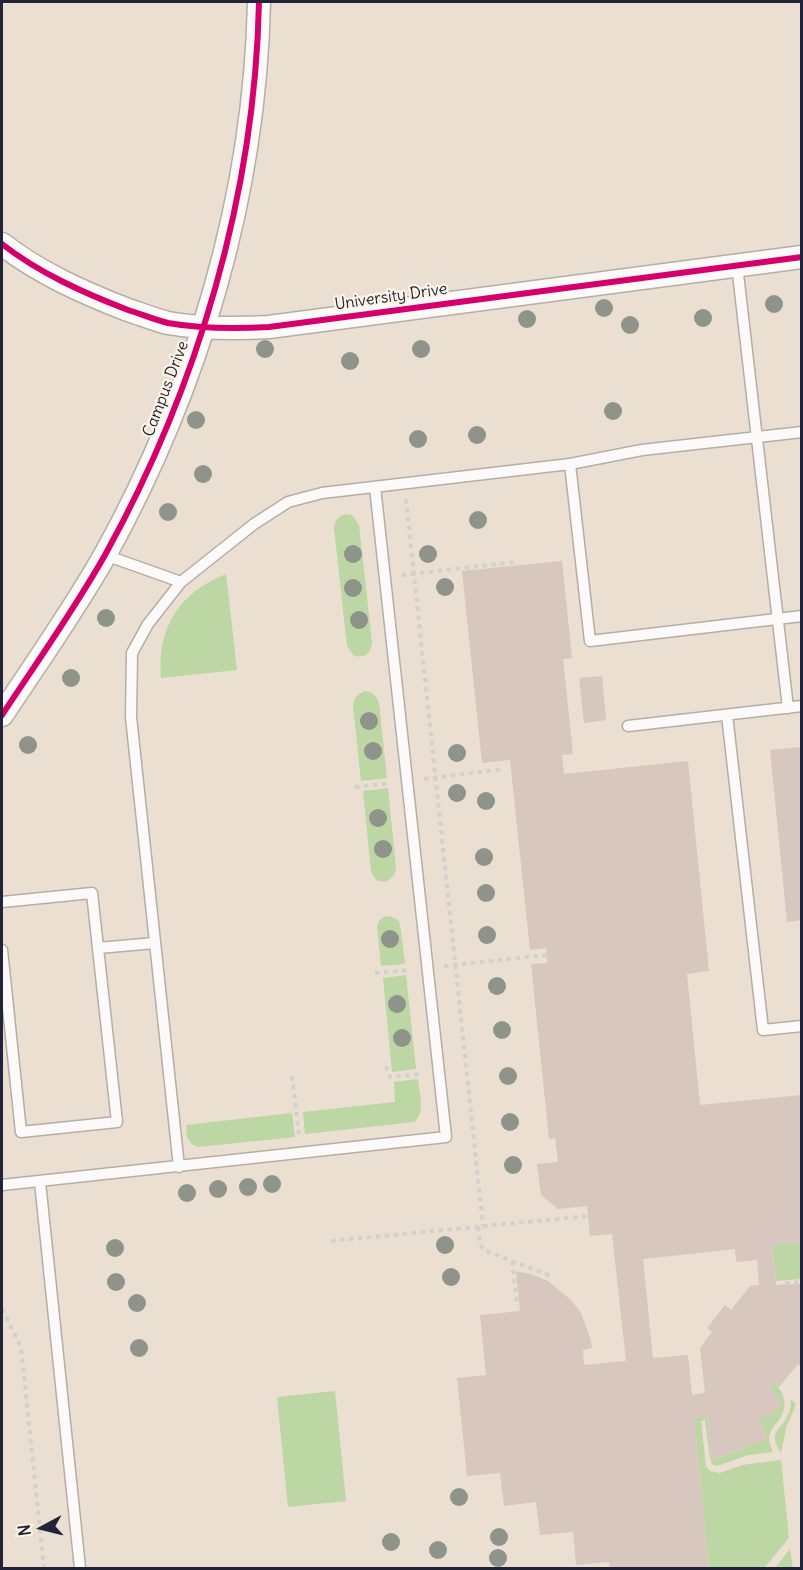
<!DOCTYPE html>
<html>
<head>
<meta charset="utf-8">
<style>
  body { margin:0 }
  #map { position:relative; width:803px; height:1570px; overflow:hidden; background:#eadfd0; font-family:Delius,sans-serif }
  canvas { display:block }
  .frame { position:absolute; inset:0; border:3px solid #22223b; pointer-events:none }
  .north { position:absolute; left:12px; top:1498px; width:60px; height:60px; -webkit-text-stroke:4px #fcf5e5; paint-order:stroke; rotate:263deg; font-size:16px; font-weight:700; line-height:24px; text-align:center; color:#22223b }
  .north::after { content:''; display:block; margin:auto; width:21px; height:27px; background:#22223b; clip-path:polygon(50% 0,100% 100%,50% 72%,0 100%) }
</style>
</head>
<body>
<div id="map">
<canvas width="803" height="1570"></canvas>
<div class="frame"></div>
<div class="north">N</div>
</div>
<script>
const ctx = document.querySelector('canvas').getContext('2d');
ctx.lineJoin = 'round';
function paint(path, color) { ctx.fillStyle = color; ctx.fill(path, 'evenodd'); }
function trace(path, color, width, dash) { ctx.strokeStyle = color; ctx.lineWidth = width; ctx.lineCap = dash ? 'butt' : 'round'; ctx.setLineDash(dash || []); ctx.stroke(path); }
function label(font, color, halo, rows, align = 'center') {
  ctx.font = font + ' Delius,sans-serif'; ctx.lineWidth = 4.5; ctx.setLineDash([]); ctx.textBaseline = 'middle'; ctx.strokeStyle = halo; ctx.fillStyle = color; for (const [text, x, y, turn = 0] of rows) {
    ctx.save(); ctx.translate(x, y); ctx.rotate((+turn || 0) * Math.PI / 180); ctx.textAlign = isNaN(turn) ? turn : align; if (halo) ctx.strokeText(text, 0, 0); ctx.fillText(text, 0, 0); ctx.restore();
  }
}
paint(new Path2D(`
  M345 514 352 515 359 525 372 643C370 654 365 658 354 656L347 646 334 528C335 520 338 517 345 514Z
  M226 574 237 670 161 678C157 627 179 593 226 574Z
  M365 691C373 692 376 695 379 703L387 778 361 781 353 705C355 697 357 694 365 691Z
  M388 788 396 868C394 884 376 887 371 871L363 791Z
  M390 916 398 920 400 924 405 964 381 966 377 926C379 919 382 917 390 916Z
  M406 975 416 1069 392 1072 383 978Z
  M418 1079C419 1093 426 1113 414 1122L305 1134 303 1112 395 1102 394 1082Z
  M292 1113 295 1137 198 1147C186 1142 187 1136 186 1125Z
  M801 1242V1279L776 1281 772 1245Z
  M773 1382C784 1391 788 1404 781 1417 777 1424 770 1428 769 1438 769 1443 771 1448 773 1452L748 1455 717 1466 712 1464 710 1458 705 1420 701 1421 706 1466 710 1471 720 1473 742 1465 781 1460 789 1538 764 1568H709L694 1418 707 1417 712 1460 739 1450 767 1436 759 1421 770 1387Z
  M335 1391 346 1501 288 1507 277 1397Z
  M791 1399 796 1404 786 1428 781 1453C779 1449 775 1444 775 1439 774 1427 792 1422 791 1399Z
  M790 1549 793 1568H775Z`), '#bcd6a4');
paint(new Path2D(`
  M562 561 572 658 563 659 573 754 562 755 564 774 688 761 709 971 687 974 700 1105 802 1095V1242L772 1245 776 1285 802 1284V1368L798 1364 779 1387 773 1382 770 1387 782 1403 774 1412 759 1421 768 1437 754 1444 712 1460 707 1417 694 1418 709 1568H610L609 1562 576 1565 573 1532 540 1535 536 1502 504 1506 500 1473 467 1476 457 1378 486 1375 480 1315 520 1311 516 1271 533 1275 548 1281 572 1301 581 1313 591 1341 592 1348 583 1350 584 1365 626 1361 612 1234 590 1236 587 1206 558 1209 541 1195 537 1164 558 1162 555 1138 549 1139 531 964 547 963 546 948 530 950 510 760 482 763 462 571ZM735 1249 736 1262 757 1260 759 1285 750 1286 731 1310 725 1305 707 1328 712 1332 700 1348 705 1393 692 1395 688 1355 653 1358 643 1259Z
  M602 676 606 720 584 723 579 678Z
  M802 747V920L787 922 770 750Z`), '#d7c7be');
const lane = new Path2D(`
  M737 265 788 708
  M570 464 590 641 802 616
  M105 555 181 582
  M727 715 763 1030 802 1026
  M628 726 802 706
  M2 902 92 893 117 1122 21 1132 2 950
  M98 948 155 943
  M179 1167 131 717 132 653 148 624 181 582 254 524 288 502 322 493 570 464 642 450 802 432
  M40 1182 80 1568
  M2 1185 446 1137 375 487`);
const street = new Path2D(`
  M2 244C39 273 84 293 128 310 141 314 155 320 168 323 202 329 235 329 269 327L802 257
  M2 715C37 662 74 610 105 555 198 387 255 194 259 2`);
trace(lane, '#b4aea6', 13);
trace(street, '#b4aea6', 25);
trace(new Path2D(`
  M406 499 483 1226
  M402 575 515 562
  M424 779 504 769
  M355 787 390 783
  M444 966 546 955
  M375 973 410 970
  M386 1066 390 1077 423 1074
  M292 1076 299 1135
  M478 1227 480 1244 484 1250 553 1277
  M331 1241 588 1216
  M512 1261 517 1304
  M785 1283 802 1282
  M2 1309 21 1347 44 1568`), '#d3d1ce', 4, [4.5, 4.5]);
trace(lane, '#fcfaf8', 10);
trace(street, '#fcfaf8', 22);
trace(new Path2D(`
  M2 244C39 273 84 293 128 310 141 314 155 320 168 323 202 329 235 329 269 327L802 257
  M2 715C37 662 74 610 105 555 198 387 255 194 259 2`), '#d6006c', 6);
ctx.fillStyle = '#8f948a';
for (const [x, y] of [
  [774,304],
  [604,308],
  [703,318],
  [527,319],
  [630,325],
  [265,349],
  [421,349],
  [350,361],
  [613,411],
  [196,420],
  [477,435],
  [418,439],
  [203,474],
  [168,512],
  [478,520],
  [353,554],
  [428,554],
  [445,587],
  [353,588],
  [106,618],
  [359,620],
  [71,678],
  [369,721],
  [28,745],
  [373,751],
  [457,753],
  [457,793],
  [486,801],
  [378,818],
  [383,849],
  [484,857],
  [486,893],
  [487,935],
  [390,939],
  [497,986],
  [397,1004],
  [502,1030],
  [402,1038],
  [508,1076],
  [510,1122],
  [513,1165],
  [272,1184],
  [248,1187],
  [218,1189],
  [187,1193],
  [445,1245],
  [115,1248],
  [451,1277],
  [116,1282],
  [137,1303],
  [139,1348],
  [459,1497],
  [499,1537],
  [391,1542],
  [438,1550],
  [498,1558]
]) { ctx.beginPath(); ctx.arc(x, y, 9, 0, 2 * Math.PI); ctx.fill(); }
label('16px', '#22223b', '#fcf5e5', [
  ["University Drive",391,297,-8],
  ["Campus Drive",166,389,-69]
]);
</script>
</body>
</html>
